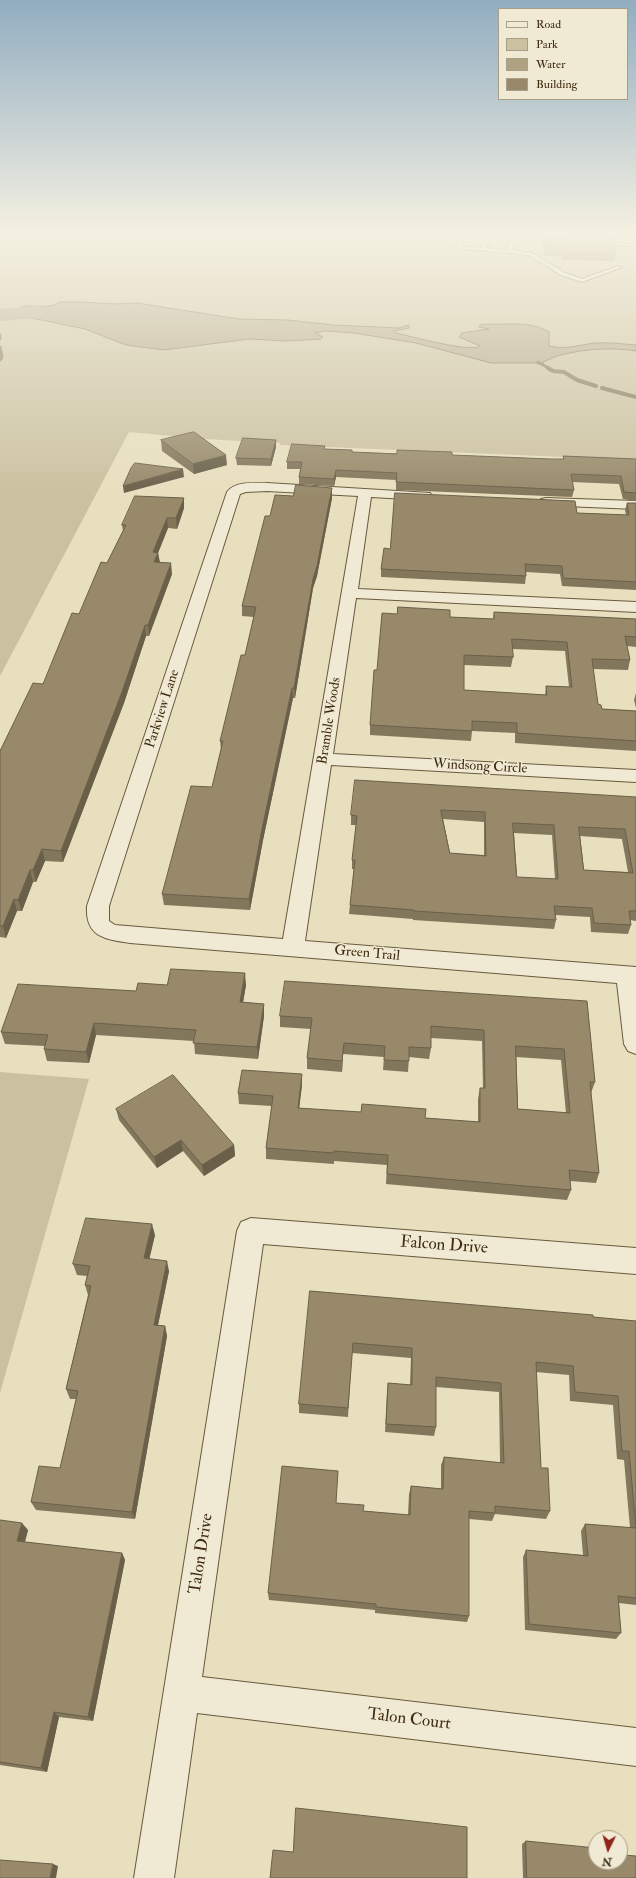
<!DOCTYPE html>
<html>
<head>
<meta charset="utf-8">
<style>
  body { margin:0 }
  #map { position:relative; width:636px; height:1878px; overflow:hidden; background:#e8dfbe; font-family:"IM FELL Double Pica",serif }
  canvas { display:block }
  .legend { position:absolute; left:498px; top:8px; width:130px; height:92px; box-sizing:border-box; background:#f0ead5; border:1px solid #aa9e86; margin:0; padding:5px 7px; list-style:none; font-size:12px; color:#402c10 }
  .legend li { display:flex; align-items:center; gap:8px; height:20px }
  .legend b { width:20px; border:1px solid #aa9e86 }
  .north { position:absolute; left:588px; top:1830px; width:40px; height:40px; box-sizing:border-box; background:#f0ead5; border:1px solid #aa9e86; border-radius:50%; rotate:185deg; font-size:11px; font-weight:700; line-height:16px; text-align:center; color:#402c10 }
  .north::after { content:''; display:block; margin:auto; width:14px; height:18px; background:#8f2418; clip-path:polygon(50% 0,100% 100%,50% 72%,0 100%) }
</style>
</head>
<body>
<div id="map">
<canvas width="636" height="1878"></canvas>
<ul class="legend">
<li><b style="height:5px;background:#f0ead5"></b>Road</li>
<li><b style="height:11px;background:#cbc1a0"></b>Park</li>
<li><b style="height:11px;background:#afa283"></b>Water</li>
<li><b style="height:11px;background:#97896a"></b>Building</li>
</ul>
<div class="north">N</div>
</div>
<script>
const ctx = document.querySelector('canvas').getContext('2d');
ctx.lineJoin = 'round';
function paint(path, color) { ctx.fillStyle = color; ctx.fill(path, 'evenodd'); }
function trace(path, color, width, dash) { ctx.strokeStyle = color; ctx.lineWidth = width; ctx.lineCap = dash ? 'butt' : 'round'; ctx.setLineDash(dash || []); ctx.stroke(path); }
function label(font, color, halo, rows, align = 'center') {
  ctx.font = font + ' "IM FELL Double Pica",serif'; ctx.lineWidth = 3; ctx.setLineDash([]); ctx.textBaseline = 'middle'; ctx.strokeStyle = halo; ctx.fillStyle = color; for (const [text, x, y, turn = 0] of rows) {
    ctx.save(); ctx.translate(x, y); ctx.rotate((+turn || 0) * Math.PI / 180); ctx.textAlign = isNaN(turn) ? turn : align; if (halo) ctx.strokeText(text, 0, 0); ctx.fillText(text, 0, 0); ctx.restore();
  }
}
paint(new Path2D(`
  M0 235H636V460L280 445V443L204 439 129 432 0 676Z
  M0 1072 89 1079 0 1393Z`), '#cbc1a0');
const water = new Path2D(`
  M60 302H82L115 304 137 303 239 319 288 320 334 325 399 328 409 325V328L394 331 396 333C410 336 470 353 480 346L459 337 462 333 489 329 479 327 480 325C487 323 494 325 502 324 519 324 534 323 549 332V346C565 350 579 345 595 343 609 342 622 344 636 345V351C612 347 584 349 561 355 555 356 549 360 543 362V364L548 367 535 363H491L416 343 354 333 326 331 315 333 323 337 321 339 286 341 249 339 164 350 126 345 85 329 22 316 14 311C25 300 47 312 60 302Z`);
paint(water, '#afa283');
trace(water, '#837355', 1);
trace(new Path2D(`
  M0 335V339
  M0 347 2 357 0 360
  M538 362 550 369`), '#837355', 3);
trace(new Path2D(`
  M548 368 553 371 564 372 577 380 596 386
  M602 388 636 397`), '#837355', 4);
paint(new Path2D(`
  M36 306 83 312 86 316 83 320 76 322 36 318 0 321V309Z`), '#afa283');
const service = new Path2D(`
  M462 235H466L460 246 481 248 488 235H492L486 248 506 250 514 235H518L511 250 532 253 565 273 582 279 618 266 622 267 582 282 561 275 529 255 455 248Z
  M609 243 635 244 636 250 632 246 611 245Z`);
const minor = new Path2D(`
  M563 235H617L616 237C605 240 569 245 561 237Z
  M267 483 430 493 432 496 430 499 425 500 371 497 358 589 636 602V612L356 598 333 754 636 770V782L331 765 305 941 636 967V1054L628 1051 624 1044 617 983 130 943C105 939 85 937 87 906L227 492C235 481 255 483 267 483ZM267 491 358 496 283 939 115 925 109 921V906L240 494 246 492Z
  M546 498 636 501V509L541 505 539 502 541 499Z
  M251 1218 636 1248V1274L263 1244 202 1677 636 1728V1766L197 1713 174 1878H134L237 1231 241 1222Z`);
trace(service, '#6a593c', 2);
trace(minor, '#6a593c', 2);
paint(service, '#f0ead5');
paint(minor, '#f0ead5');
paint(new Path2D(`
  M541 235H567L572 240 616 253 614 261 562 260 561 256H545L541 237Z
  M161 440 227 465 194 474 162 451Z
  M276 447 271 466 237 465 236 458Z
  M325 449 352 452 452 455 551 459H563V456L636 459V501L623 499 619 484 572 482 574 490 572 497 396 490V480L336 477 334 486 299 484V477L301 469H287V462Z
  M332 498 317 576 313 588 295 698H293L263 840 250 910 164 905 162 894 212 787 221 749 220 741 245 655 254 617 242 616V606L270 516Z
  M627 503H636V590L562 586 560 574 526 572V576L525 584 381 577V569L390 549 577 513 626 515 625 510Z
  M184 508 177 529 168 528 158 553 160 563 172 574 149 636H146L124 703 63 862 45 861 36 882H33L22 911H17L6 938 0 937V751L43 684 79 614 107 563 123 531 122 525Z
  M494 612 636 619V647L627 646 630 660 628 670 593 669 598 704 602 709 636 711V751L515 743V733L472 731 471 741 370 735V725L377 670 450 617 493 619ZM512 649 565 651 569 687 546 686 545 695 464 690V665L511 667 513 657Z
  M636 693V708L634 700Z
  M636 797V921L630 920 631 925 628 934 591 932 590 917 555 915 556 920 554 929 413 920V919L349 914 354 869H352V860L356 825H351V815ZM443 819 484 822V855L450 853ZM514 833 552 835 555 879 517 877ZM580 836 622 839 628 872 584 870Z
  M167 985H246L243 1002 264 1004V1016L258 1059 195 1054 194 1041 96 1035 89 1063 47 1061 44 1049 45 1046 5 1044 1 1032Z
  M587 1001 595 1082 591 1093 599 1173 596 1183 570 1181 571 1190 567 1200 386 1184 387 1165 334 1161V1164L266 1159V1148L272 1106 239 1104 238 1093 302 1085 299 1108 478 1122V1099L480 1088H483L482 1041 431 1038V1048L429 1059 409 1057 408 1072 383 1070 384 1057 343 1054 342 1072 307 1069V1058L311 1029 280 1027V1016ZM516 1057 561 1060 566 1113 518 1109Z
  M116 1109 234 1145 235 1156 204 1176 183 1151 157 1168 119 1120Z
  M155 1235 149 1259 169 1271 158 1325 165 1326 167 1336 135 1519 36 1510 31 1502 60 1468 76 1399H70L66 1389 88 1295 85 1285 87 1276 77 1275 73 1264Z
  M310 1291 636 1321V1605L619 1603 621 1633 616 1639 525 1630 523 1557 526 1550 583 1555 581 1531 585 1524 630 1528 624 1460 617 1459 613 1405 570 1401 569 1375 536 1372 541 1468 550 1511 546 1519 495 1514 492 1521 469 1519V1616L467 1622 375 1613V1610L269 1600 268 1593 337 1503 363 1511 408 1515 409 1494 411 1486 441 1489V1465L444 1457 500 1463 499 1392 436 1387V1427L434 1436 385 1432 387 1392 388 1383 410 1385 411 1358 352 1353 348 1417 299 1413V1404Z
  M0 1520 28 1530 25 1542 122 1553 125 1560 93 1721 59 1717 47 1772 0 1765Z
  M526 1841 624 1855 636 1878H523L522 1844Z`), '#82765b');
paint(new Path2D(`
  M276 440V447L271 466V459Z
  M226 455 227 465 194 474 193 464Z
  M183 469 184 477 124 493 123 486Z
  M336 470V477L334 486V479Z
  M332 488V498L317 576 313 588 295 698 294 688 313 579Z
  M184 498V508L177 529 176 518Z
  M167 518 168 528 158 553 160 563 155 573 153 552Z
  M171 563 172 574 149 636 148 625Z
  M145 625 146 636 124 703 63 862 61 851Z
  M292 688 293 698 263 840 250 910 249 899 262 829Z
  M42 849 45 861 36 882 33 870Z
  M30 870 33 882 22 911 18 900Z
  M14 899 17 911 6 938 3 926Z
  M245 973 246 985 241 1014 240 1002Z
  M264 1004V1016L258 1059 257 1047Z
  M94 1023 96 1035 89 1063 86 1052Z
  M344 1043 343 1054 342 1072V1061Z
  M302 1074V1085L298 1118V1108Z
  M181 1140 183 1151 157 1168 154 1157Z
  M234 1145 235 1156 204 1176 202 1165Z
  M152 1224 155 1235 147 1269 144 1258Z
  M167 1261 169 1271 156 1335 154 1325Z
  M165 1326 167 1336 135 1519 132 1512Z
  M22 1523 28 1530 23 1548 17 1541Z
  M122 1553 125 1560 93 1721 88 1717Z
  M54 1712 59 1717 47 1772 41 1768Z
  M53 1864 58 1866 56 1878H50Z`), '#6a604a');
const building = new Path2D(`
  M543 235H567L572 240 579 242 611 239 616 253 564 252 562 248 546 247Z
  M194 432 226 455 193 464 161 440Z
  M243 438 276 440 271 459 236 458Z
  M292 444 325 446 324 449 352 450V452L397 454V450L452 452V455L551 459H564L563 456 636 459V493L624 492 621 476 571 474 574 490 396 482 397 473 336 470 334 479 299 477 302 462H287Z
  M135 463 183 469 123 486 131 468Z
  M296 485 332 488 317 566 313 579 294 688H292L262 829 249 899 162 894 191 786 212 787 223 741H220L241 655H245L256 607 242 606 265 516H270L275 495 293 496Z
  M395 493 575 501 577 513 629 515 627 503H636V582L563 578 562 566 525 564 526 576 381 569 384 548 390 549Z
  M135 496 184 498 176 518H167L153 552 158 553 154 562 171 563 148 625H145L122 692 61 851 42 849 33 870H30L18 900 14 899 3 926H0V751L33 683 43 684 72 613 79 614 101 562 107 563 126 525H122Z
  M398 607 450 610V617L494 619V612L636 619V637L625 636 630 660 592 659 598 704 601 705 602 709 636 711V741L517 733V723L472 721V731L370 725 374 670H377L382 613 397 614ZM512 639 567 642 572 687 546 686 547 695 464 690V655L513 657Z
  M355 780 636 797V911H629L631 925 594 923 592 908 554 906 556 920 414 911V910L350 905 355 860H352L357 816 351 815ZM441 810 485 812 486 856 450 853ZM513 823 554 825 558 879 517 877ZM579 827 625 829 633 873 584 870Z
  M171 969 245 973 240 1002 264 1004 257 1047 193 1043 196 1030 94 1023 86 1052 44 1049 48 1035 1 1032 18 984 136 991 138 983 167 985Z
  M285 981 587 1001 595 1082H590L599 1173 569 1170 571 1190 387 1174 388 1155 334 1151V1153L266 1148 273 1096 238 1093 242 1070 302 1074 298 1108 361 1112 362 1104 426 1109 425 1118 480 1122V1088H485L484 1030 431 1026V1048L409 1047V1061L384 1060 385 1046 344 1043 342 1061 307 1058 312 1018 280 1016ZM516 1046 564 1049 570 1113 518 1109Z
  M173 1075 234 1145 202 1165 181 1140 154 1157 116 1109Z
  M86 1218 152 1224 144 1258 167 1261 154 1325 165 1326 132 1512 31 1502 39 1466 60 1468 78 1391 66 1389 91 1286 85 1285 90 1266 73 1264Z
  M310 1291 593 1315V1317L636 1321V1598L618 1596 621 1633 529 1624 526 1550 588 1556 585 1524 636 1528 629 1451H622L618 1396 575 1392 573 1366 536 1362 541 1468H548L550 1511 495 1506V1513L469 1511V1616L376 1607V1604L268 1593 282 1466 338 1471 336 1503 364 1505 363 1511 410 1515 411 1486 443 1489 444 1457 504 1463 501 1383 436 1377V1427L386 1424 388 1383 412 1385V1348L353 1343 348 1408 299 1404Z
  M0 1520 22 1523 17 1541 122 1553 88 1717 54 1712 41 1768 0 1762Z
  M296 1808 467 1827V1878H270L273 1850 293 1852Z
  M526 1841 596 1848V1862H620V1851H623L624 1855 636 1856V1878H527Z
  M0 1860 53 1864 50 1878H0Z`);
paint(building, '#97896a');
trace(building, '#6a604a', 1);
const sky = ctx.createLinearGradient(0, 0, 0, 498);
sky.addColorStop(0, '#91adc0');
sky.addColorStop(0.47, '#f5f1e2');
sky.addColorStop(1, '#f5f1e200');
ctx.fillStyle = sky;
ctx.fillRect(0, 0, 636, 498);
label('14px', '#402c10', '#f0ead5', [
  ["Parkview Lane",163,709,-72],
  ["Bramble Woods",330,721,-81],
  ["Windsong Circle",480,767,3],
  ["Green Trail",367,954,5]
]);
label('17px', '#402c10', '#f0ead5', [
  ["Falcon Drive",444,1246,4],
  ["Talon Drive",202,1554,-81],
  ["Talon Court",409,1720,7]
]);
</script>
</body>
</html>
